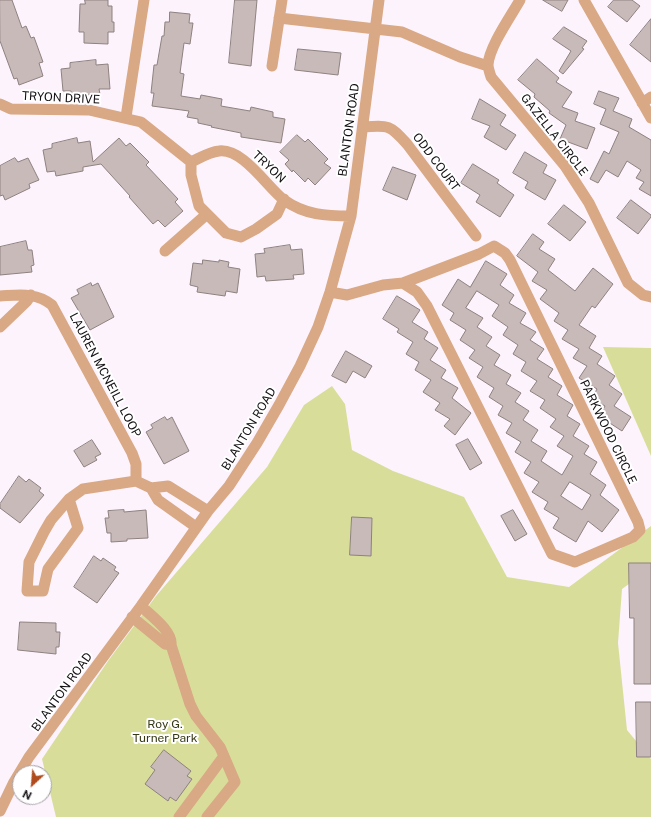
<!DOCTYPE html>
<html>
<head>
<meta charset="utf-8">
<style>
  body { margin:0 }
  #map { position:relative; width:651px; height:817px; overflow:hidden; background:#fdf3fd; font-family:"Public Sans",sans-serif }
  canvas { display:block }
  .north { position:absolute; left:12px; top:765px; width:40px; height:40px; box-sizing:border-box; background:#fff; border:1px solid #a19fa1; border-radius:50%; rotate:206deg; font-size:11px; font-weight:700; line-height:16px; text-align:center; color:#131013 }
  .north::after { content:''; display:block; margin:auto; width:14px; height:18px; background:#b04b1e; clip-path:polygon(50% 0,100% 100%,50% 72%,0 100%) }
</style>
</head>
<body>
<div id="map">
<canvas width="651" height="817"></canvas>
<div class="north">N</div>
</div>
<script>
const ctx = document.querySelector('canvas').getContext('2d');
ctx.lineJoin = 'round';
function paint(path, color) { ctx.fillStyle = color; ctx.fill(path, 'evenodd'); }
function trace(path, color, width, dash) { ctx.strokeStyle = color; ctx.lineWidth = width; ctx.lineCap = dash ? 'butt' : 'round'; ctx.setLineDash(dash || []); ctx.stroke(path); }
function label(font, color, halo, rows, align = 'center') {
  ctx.font = font + ' "Public Sans",sans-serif'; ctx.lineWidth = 4; ctx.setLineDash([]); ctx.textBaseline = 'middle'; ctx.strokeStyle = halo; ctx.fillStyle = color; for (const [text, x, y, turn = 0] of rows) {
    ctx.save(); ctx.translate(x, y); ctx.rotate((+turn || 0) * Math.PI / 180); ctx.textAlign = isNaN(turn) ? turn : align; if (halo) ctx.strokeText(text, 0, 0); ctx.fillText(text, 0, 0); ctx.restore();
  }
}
paint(new Path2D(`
  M603 347 651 348V456Z
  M332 386 345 404 352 450 393 471 464 497 507 577 569 587 651 526V573L640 576 622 589 618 643 627 730 651 759V817H56L42 759 108 661 156 596 267 467 304 405Z`), '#d8de9a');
const building = new Path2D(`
  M0 0H12L22 28 26 26 31 38 34 37 43 62 39 63 43 76 19 85 17 78 14 79 0 41Z
  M85 0H108V6H112V22H114V32H108V44L84 43V32H79L80 4H85Z
  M235 0H257L251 66 229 63Z
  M543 0H568L562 11Z
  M614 0H632L640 6 627 22 608 7Z
  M170 12 190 14 189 23H193L190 44 184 43 180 73 184 74 181 96 200 99 201 95 222 99 221 106 250 111 251 107 273 112V117L285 119 281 143 241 137V133L211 127 212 126 198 123V119L187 117 189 111 152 106 154 93H151L154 65H157L162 36H164L165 22H169Z
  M651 19V62L630 45Z
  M564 27 587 41 582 48 584 49 563 74 559 71 571 51 553 39Z
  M298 49 341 53 338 75 295 70Z
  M537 59 559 78 556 82 572 92 562 107 578 113 575 121 595 128 587 149 560 139 566 125 549 113 550 111 534 97 535 94 518 80Z
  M96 60V65L108 64 110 89H99L100 94 72 96 71 91H63L61 69 70 68V63Z
  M599 91 619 98 613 111 632 119 629 127 651 140V196L639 189 644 182 636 178 641 170 627 161 618 177 606 170 598 183 590 179 604 151 609 154 619 132 600 124 606 109 594 104Z
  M480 99 506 115 500 125 516 135 506 150 484 137 490 126 472 119Z
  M297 135 305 142 308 139 328 159 324 163 331 168 315 185 308 178 305 182 293 170 292 172 285 164 289 160 280 152Z
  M77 138 78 143 90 141 93 162 119 138 126 146 130 143 149 162 146 165 178 199 175 202 183 211 165 227 158 220 153 224 129 197 130 196 101 164 83 167V171L56 176 55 171 47 172 43 150 52 148V144Z
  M525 152 547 165 543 173 556 180 545 200 525 188 528 182 513 173Z
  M15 158 18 162 28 158 39 180 29 184 30 188 5 200 3 195 0 196V166Z
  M473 164 499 180 497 183 514 195 500 217 476 202 480 195 461 183Z
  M393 167 416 175 407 200 383 190Z
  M631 200 651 215V217L638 234 617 218Z
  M564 205 586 222 570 241 548 224Z
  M533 234 544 242 539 249 555 259 548 270 575 291 593 268 613 284 595 308 592 306 579 325 596 336 589 348 602 356 597 364 615 376 609 385 622 394 614 406 631 417 622 431 599 416 605 406 592 398 597 389 579 378 587 366 573 358 579 349 562 339 568 330 554 321 559 313 540 299 547 290 532 281 538 272 517 256Z
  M26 241 28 250H32L34 265 31 266 32 272 0 275V247Z
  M290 245 291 250 302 249 304 274 293 275 294 279 266 281 265 276 257 277 255 254 265 253 264 249Z
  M203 260 219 262V260L229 262 228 267 240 269 237 293 226 291 225 296 197 292 198 287 190 285 193 263 202 264Z
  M486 261 507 274 500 285 514 295 509 303 526 313 520 323 536 332 530 340 544 349 537 359 553 369 548 377 562 386 557 395 573 405 567 416 580 424 573 436 589 446 584 454 597 462 590 474 606 485 600 495 619 510 602 532 588 521 576 542 553 528 559 518 544 509 548 502 532 492 539 482 524 473 531 462 515 452 521 442 506 433 512 423 498 415 503 406 489 397 494 388 477 377 483 367 469 358 475 350 460 340 466 330 450 320 454 313 442 305 458 279 470 287ZM477 291 499 305 492 316 508 327 503 335 518 345 513 354 526 362 521 371 537 381 530 391 545 400 540 408 556 419 550 427 564 436 557 446 573 456 562 475 541 461 547 451 531 441 538 430 523 420 529 411 515 402 521 393 506 384 511 375 494 365 500 355 486 346 492 337 477 327 483 318 466 308ZM570 482 591 495 582 510 561 496Z
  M91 283 92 286 98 283 114 317 90 330 71 298 79 294 77 290Z
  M397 296 420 310 412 322 428 332 424 339 438 348 430 360 446 370 441 378 458 388 452 398 471 413 455 435 444 426 450 419 435 410 440 403 423 392 431 380 415 370 419 362 406 354 413 342 397 332 399 329 383 319Z
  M346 351 372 366 365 378 353 371 346 383 332 376Z
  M165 417 167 420 172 417 189 451 164 464 146 432 153 428 151 425Z
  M468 439 482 463 470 470 456 445Z
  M92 440 101 454 95 457 97 460 84 467 74 451Z
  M19 476 26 482 29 479 41 488 39 491 44 495 20 523 0 508V504Z
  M124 510V512L146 510 148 538 127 539V541L111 542V533H107L105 518H109L108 511Z
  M513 510 527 534 515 541 501 516Z
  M352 517 372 518 371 556 350 555Z
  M94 556 101 561 103 558 116 567 114 570 119 573 97 603 74 587Z
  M629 563H651V684H634V618H630Z
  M20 622 56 623V632H60L59 647H56V654L18 650Z
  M636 702H651V757H637Z
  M164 750 191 771 187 776 192 779 176 801 170 797 168 801 145 784 155 770 151 767Z`);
paint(building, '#c8bab8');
trace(building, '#8e8180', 1);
trace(new Path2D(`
  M520 0C511 16 489 47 488 65 488 69 490 73 491 77L565 166 589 203 628 283 643 295 651 297
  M584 0 651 118
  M279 18 402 32 460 57 488 66
  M272 66 282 0
  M642 103 651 97
  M0 104 11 109 89 110 141 122 191 162V175L199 206 226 233 241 237 256 229 277 214 284 199
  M126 117 144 0
  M363 127C389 125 390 125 407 144L476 236
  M191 162C200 158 209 152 219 151 243 148 267 187 284 200 305 215 326 216 351 216
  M494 246 505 253 510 260 638 522 640 530 633 537 575 562 552 554 427 306 417 292 403 283 479 254Z
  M165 251 207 214
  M330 292 347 295 383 285 403 283
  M0 296C19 295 36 292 52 305L132 453 136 464V481
  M0 327 27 301 31 295
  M151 488 168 486 208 511
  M69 499 78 528 48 569 43 591H27L29 562 44 532 51 520 69 499 83 489 136 481 151 488 158 500 196 527
  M132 617 165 644 171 645C173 631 150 615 141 606
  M171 645 190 704 196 716 220 747 235 782 207 817
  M0 811 14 782 29 757 141 606 208 511 229 486 257 443 279 405 300 366 318 327 330 292 351 216 379 0
  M179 817 224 756`), '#d9a884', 11);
label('12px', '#131013', '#fff', [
  ["TRYON DRIVE",61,98,3],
  ["BLANTON ROAD",349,130,-82],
  ["GAZELLA CIRCLE",554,135,52],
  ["ODD COURT",436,162,53],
  ["TRYON",269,167,43],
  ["LAUREN MCNEILL LOOP",105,375,62],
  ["BLANTON ROAD",249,429,-59],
  ["PARKWOOD CIRCLE",608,432,64],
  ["BLANTON ROAD",62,692,-54]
]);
label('12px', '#373915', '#fff', [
  ["Roy G.",165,724],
  ["Turner Park",165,738]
]);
</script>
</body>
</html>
